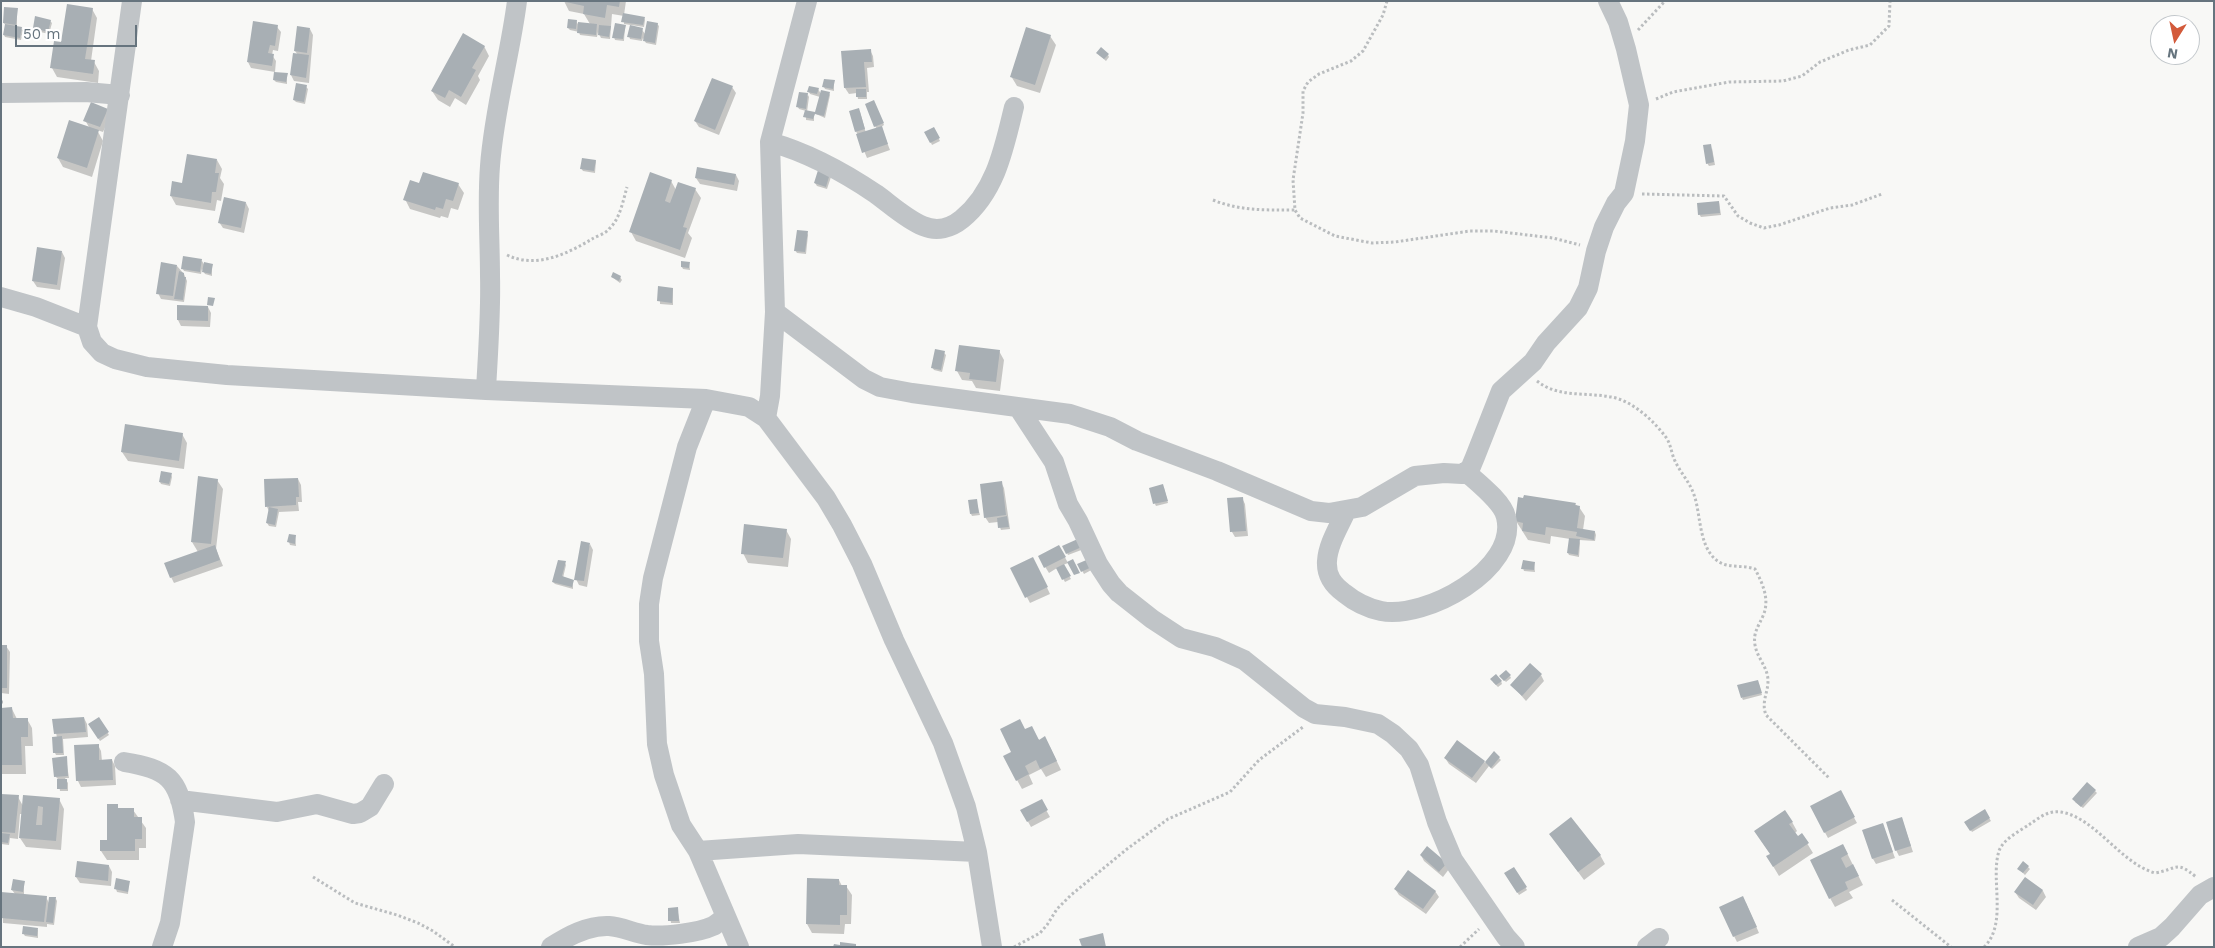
<!DOCTYPE html>
<html>
<head>
<meta charset="utf-8">
<style>
  body { margin:0 }
  #map { position:relative; width:2215px; height:948px; overflow:hidden; background:#f8f8f6; font-family:"Work Sans",sans-serif }
  canvas { display:block }
  .frame { position:absolute; inset:0; border:2px solid #66747e; pointer-events:none }
  .north { position:absolute; left:2150px; top:15px; width:50px; height:50px; box-sizing:border-box; background:#fff; border:1px solid #c2c7cb; border-radius:50%; rotate:190deg; font-size:14px; font-weight:700; line-height:20px; text-align:center; color:#66747e }
  .north::after { content:''; display:block; margin:auto; width:18px; height:22px; background:#d35b3b; clip-path:polygon(50% 0,100% 100%,50% 72%,0 100%) }
  .scale { position:absolute; left:15px; top:25px; width:122px; height:22px; box-sizing:border-box; border:2px solid #66747e; border-top:0; padding-left:6px; font-size:15px; line-height:18px; white-space:nowrap; color:#66747e; -webkit-text-stroke:4px #fff; paint-order:stroke }
</style>
</head>
<body>
<div id="map">
<canvas width="2215" height="948"></canvas>
<div class="frame"></div>
<div class="north">N</div>
<div class="scale">50 m</div>
</div>
<script>
const ctx = document.querySelector('canvas').getContext('2d');
ctx.lineJoin = 'round';
function paint(path, color) { ctx.fillStyle = color; ctx.fill(path, 'evenodd'); }
function trace(path, color, width, dash) { ctx.strokeStyle = color; ctx.lineWidth = width; ctx.lineCap = dash ? 'butt' : 'round'; ctx.setLineDash(dash || []); ctx.stroke(path); }
paint(new Path2D(`
  M564 1H626L624 15 644 18 645 20 644 27 631 25V27L642 30 646 35 657 24 659 26 656 45 646 43 643 38 642 41 630 39 629 36 631 25 624 24V16L612 14 610 39 601 38 598 32 597 37 580 35 579 32 570 30 568 28 576 21 579 26 590 24 584 14 569 11Z
  M17 9V27L23 30 21 40 5 37 4 35 6 26 4 23Z
  M92 9 97 18 91 61 94 62 99 71 98 83 57 77 52 68 63 44Z
  M50 21 52 23 49 34 36 31 34 28Z
  M625 26 624 41 615 40 614 37Z
  M277 27 281 32 278 51 273 50 272 55 276 61 275 72 251 68 248 62Z
  M310 29 313 35 309 83 294 81 291 75 294 54 298 55 295 51Z
  M1050 36 1056 45 1040 93 1017 86 1011 76Z
  M484 46 489 56 478 76 480 80 466 105 455 98 450 107 438 100 432 91Z
  M870 50 873 56 874 67 867 68 869 92H867V99H858L857 93 849 94 845 88Z
  M1099 55H1108L1109 57 1106 61Z
  M287 75V84L276 82 274 80Z
  M712 79 732 87 736 93 719 135 699 127 695 121Z
  M834 82V91L825 89 824 87Z
  M306 87 308 89 305 104 296 102 294 100Z
  M818 89 821 94 829 93 830 95 825 118 816 114 820 97 810 94 809 92Z
  M808 95 809 97 807 112 814 113V121L806 120V111L799 109 798 107Z
  M875 104 884 125 881 127 890 150 867 158 856 131 860 112 866 133 877 129 875 126Z
  M107 110 110 116 103 132 97 130 103 141 92 177 63 167 58 158 90 129 85 120Z
  M934 129 940 141 932 145 926 132Z
  M1712 148 1715 165 1709 166 1707 163Z
  M217 160 222 169 220 178 224 184 221 201 217 200 215 211 176 205 171 196 173 183 183 184Z
  M596 161 595 173 583 171 581 168Z
  M832 174 827 189 817 186 815 183Z
  M736 175 739 181 737 191 700 184 696 178Z
  M671 181 676 190 695 189 701 198 688 233 692 238 685 258 636 241 631 232Z
  M458 184 464 193 458 210 451 208 448 218 441 216 440 218 410 209 405 199 420 185Z
  M1719 202 1721 215 1701 217 1699 214Z
  M246 203 249 209 244 233 223 228 219 222Z
  M807 233 808 235 806 254 797 253 795 250Z
  M62 252 65 258 60 290 37 287 33 281Z
  M202 261 205 266 212 265V276L205 274 202 269 201 274 184 271 183 269Z
  M689 263 690 270 683 269 682 267Z
  M177 266 184 274 187 281 184 302 161 299 158 293Z
  M612 277H620L622 280 620 283Z
  M660 288 673 289V305L660 304Z
  M208 307 211 313 210 327 181 326 178 320Z
  M999 351 1004 360 1000 391 976 388 972 381 962 380 957 371Z
  M944 353 946 355 942 372 934 370 932 367Z
  M182 434 187 443 184 469 128 461 122 452Z
  M171 474 172 477 170 486 161 484 160 482Z
  M298 479 301 485 302 502H298L299 511 279 512 276 527 269 526 267 523 269 511 267 507Z
  M217 480 223 489 216 549 223 566 174 583 171 577 198 552 192 542Z
  M1001 482 1004 488 1010 529 1001 530 998 522 989 523 985 517Z
  M1164 488 1168 503 1156 506 1155 504Z
  M1242 498 1245 504 1248 536 1235 537 1232 532Z
  M976 501 980 515 972 516 971 514Z
  M1575 504 1579 507 1585 516 1583 530 1595 532 1596 535 1595 541 1579 540 1580 543 1579 557 1569 555 1568 553 1570 539 1551 536 1550 544 1528 540 1516 521Z
  M786 530 791 539 788 567 748 563 743 553Z
  M295 536 296 546 290 545 289 542Z
  M1080 539 1084 549 1068 555 1064 546Z
  M590 544 593 550 587 587 579 585 576 579Z
  M1059 546 1068 563 1063 565 1071 579 1065 582 1057 568 1049 573 1039 557Z
  M565 563 566 565 563 578 573 581V589L555 584 553 582Z
  M1534 563 1535 572 1524 571 1523 568Z
  M1036 564 1050 594 1030 603 1012 568Z
  M1079 565 1095 568 1084 574Z
  M1 646H6L10 652 9 694 1 693Z
  M1541 675 1544 681 1526 701 1512 685Z
  M1510 676 1511 678 1506 682 1502 678Z
  M1501 681 1502 684 1498 687 1493 682Z
  M1759 684 1762 695 1743 700 1742 698Z
  M1 709H12L17 719H27L32 728 33 746H25L26 774H1Z
  M84 718 87 724 88 737 63 739 64 755H56L55 753 57 738 54 721Z
  M99 719 109 735 100 741 89 724Z
  M1025 730 1050 747 1061 770 1046 777 1041 769 1029 775 1033 784 1022 789 1017 780Z
  M98 745 101 751 102 761 112 760 115 766 116 785 81 787 78 781 76 746Z
  M1494 753 1501 760 1492 769 1489 766 1476 783 1449 764 1445 758 1484 761 1485 763Z
  M66 758 69 778H65L68 783V791H60L58 779 55 776Z
  M2095 791 2097 793 2083 808 2075 802Z
  M1840 792 1857 823 1828 838 1811 807Z
  M1 795 18 797 23 806 59 799 64 809 61 850 26 847 20 838 23 814H20L18 839 10 838 9 845 1 844Z
  M1041 801 1050 817 1031 827 1022 811Z
  M117 806 119 810H133L146 828V848H139V860H107L101 851 108 841Z
  M1985 811 1991 821 1972 832 1966 822Z
  M1902 819 1913 852 1899 856 1896 850Z
  M1792 822 1797 831 1794 834 1797 838 1802 835 1813 853 1779 876 1773 866 1771 855 1755 831Z
  M1883 825 1895 858 1876 864 1873 859Z
  M1550 834 1600 855 1605 864 1584 880Z
  M1843 845 1863 885 1849 892 1853 898 1835 907 1830 898Z
  M1428 848 1449 869 1443 877 1424 861 1421 855Z
  M78 863 109 866 112 872 111 886 80 883 76 877Z
  M2024 863 2030 869 2025 875 2019 869Z
  M1514 869 1527 890 1519 895 1506 873Z
  M2025 878 2043 891 2046 897 2036 910 2019 898 2015 892Z
  M839 880 842 886H846L852 895 851 924H845L844 934 812 933 807 924Z
  M24 882V895L46 897 49 903 56 899 57 901 54 925 47 924V927L3 923 2 893 15 894 12 890Z
  M129 882 128 894 117 892 116 889Z
  M1395 889 1435 891 1439 897 1426 914 1399 895Z
  M1746 903 1759 933 1737 942 1720 908Z
  M677 908 680 923H671L669 909Z
  M38 930V938L25 936 23 933Z`), '#0003');
paint(new Path2D(`
  M561 1H620L619 7 607 5 605 18 583 14 584 6Z
  M67 4 93 8 85 59 95 60 93 74 50 68 54 41 61 42Z
  M4 7 18 8 16 25 3 23Z
  M623 13 645 17 643 25 621 22Z
  M35 16 51 20 48 32 33 28Z
  M568 19 577 20 576 29 567 28Z
  M253 21 278 25 275 46 270 45 268 53 274 54 272 66 247 62Z
  M647 21 658 23 655 43 643 41Z
  M578 22 597 24 596 35 577 33Z
  M615 23 626 25 623 39 612 38Z
  M5 24 22 27 20 38 3 35Z
  M599 25 611 26 609 37 598 35Z
  M630 25 643 28 641 39 627 37Z
  M297 26 310 28 307 53 294 51Z
  M1026 27 1051 35 1035 85 1010 77Z
  M463 33 485 46 472 68 476 70 461 97 449 90 445 98 431 91Z
  M1101 47 1109 54 1104 59 1096 53Z
  M871 49 872 62H864L866 87 844 88 841 51Z
  M293 53 309 55 306 78 290 75Z
  M274 72 288 73 286 82 273 80Z
  M712 78 733 86 715 130 694 121Z
  M824 79 835 80 833 89 822 87Z
  M296 83 307 85 304 102 293 100Z
  M809 86 819 88 817 94 807 92Z
  M856 89H866V97H856Z
  M821 90 830 92 824 116 815 114 813 119 803 117 805 110 815 112Z
  M799 92 808 93 806 109 796 107Z
  M874 100 884 123 874 127 865 104Z
  M91 102 108 109 100 127 83 121Z
  M859 108 865 129 855 132 849 111Z
  M69 120 99 130 87 168 57 158Z
  M882 126 888 144 862 153 856 134Z
  M934 127 940 138 930 143 924 132Z
  M1711 144 1714 162 1706 164 1703 145Z
  M187 154 217 159 215 173H219L216 192H212L211 203 170 196 172 181 182 183Z
  M582 158 596 160 594 171 580 169Z
  M697 167 736 174 734 185 695 178Z
  M819 167 831 170 826 187 814 183Z
  M423 172 459 183 453 201 446 199 443 209 436 207 435 210 403 200 410 180 419 183Z
  M650 172 672 180 665 201 670 203 678 182 696 188 683 227 687 228 680 250 629 232Z
  M224 197 246 202 241 228 218 223Z
  M1719 201 1720 213 1698 215 1697 203Z
  M797 230 808 231 805 252 794 251Z
  M37 247 62 251 57 285 32 281Z
  M183 256 202 259 200 272 181 269Z
  M681 261 690 262 689 268 681 267Z
  M161 262 177 265 173 296 156 294Z
  M204 262 213 264 211 274 202 272Z
  M179 271 184 273V277H186L183 300 174 299Z
  M613 272 621 276 619 281 611 277Z
  M658 286 673 288 672 303 657 301Z
  M208 297 215 298 213 306 207 305Z
  M177 305 208 306V321L177 320Z
  M959 345 1000 350 996 382 969 379 970 373 955 371Z
  M935 349 945 351 941 370 931 368Z
  M125 424 183 433 179 461 121 452Z
  M161 471 172 473 169 484 159 482Z
  M198 476 218 479 211 544 191 542Z
  M298 478 299 497H296V505L265 507 264 479Z
  M1002 481 1006 515 984 518 980 484Z
  M1163 484 1168 501 1153 504 1149 488Z
  M1524 495 1576 503 1575 505 1580 506 1577 528 1595 531 1594 540 1576 536 1577 532 1546 527 1545 535 1522 531 1523 523 1515 521 1518 497 1523 498Z
  M1243 497 1246 531 1230 532 1227 498Z
  M977 499 979 513 970 514 968 500Z
  M269 507 278 509 275 525 266 523Z
  M1007 516 1009 527 998 528 997 518Z
  M744 524 787 529 783 558 741 554Z
  M289 534 296 535 295 544 287 542Z
  M1080 538 1084 546 1066 554 1062 546Z
  M1569 538 1580 539 1578 555 1567 553Z
  M581 541 590 543 584 581 574 580Z
  M215 545 220 560 170 578 164 563Z
  M1059 545 1066 557 1044 568 1038 556Z
  M1033 557 1048 587 1025 598 1010 568Z
  M1091 558 1094 566 1081 572 1077 564Z
  M1073 559 1080 573 1074 575 1067 562Z
  M558 560 566 561 562 576 574 580 572 587 552 582Z
  M1523 560 1535 562 1534 570 1521 569Z
  M1064 564 1071 576 1062 580 1056 568Z
  M1 645H7V688H1Z
  M1530 663 1542 674 1522 696 1510 685Z
  M1506 670 1511 675 1504 681 1499 676Z
  M1496 674 1502 681 1496 685 1490 679Z
  M1758 680 1762 693 1741 698 1737 685Z
  M12 707 13 718H28V737H21L22 765H1V708Z
  M84 717 86 732 54 734 52 719Z
  M99 717 109 732 98 739 88 724Z
  M1020 719 1025 729 1032 726 1039 740 1045 736 1057 761 1040 769 1036 760 1025 766 1029 774 1016 781 1003 756 1011 752 1000 729Z
  M62 736 63 753H53L52 737Z
  M1457 740 1485 761 1472 778 1444 758Z
  M99 744V760L112 759 113 780 76 781 74 745Z
  M1494 751 1500 757 1491 768 1485 762Z
  M67 756 68 776 54 777 52 758Z
  M57 779H67V789H57Z
  M2087 782 2096 790 2081 807 2072 799Z
  M1841 790 1855 817 1824 833 1810 806Z
  M1 794 19 795 15 833 1 832Z
  M23 795 60 798 56 841 19 838ZM38 806 43 807 42 825H36Z
  M1042 799 1048 810 1027 822 1020 810Z
  M107 804H118V808H134V817H142V839H135V851H100V840H107Z
  M1985 809 1990 818 1970 831 1964 822Z
  M1785 810 1793 822 1789 824 1798 836 1802 833 1809 843 1773 867 1766 856 1770 854 1754 831Z
  M1571 817 1601 855 1578 872 1549 834Z
  M1902 817 1911 846 1895 851 1886 822Z
  M1883 823 1893 852 1872 859 1862 830Z
  M1 833 10 834 8 843 1 842Z
  M1843 844 1848 854 1841 858 1846 868 1853 864 1859 876 1845 882 1848 889 1829 899 1810 860Z
  M1427 846 1447 863 1439 872 1420 855Z
  M77 861 109 865 108 881 75 877Z
  M2023 861 2029 866 2023 873 2017 869Z
  M1514 867 1527 887 1517 893 1504 873Z
  M1408 870 1436 891 1423 909 1394 889Z
  M2025 877 2043 890 2033 905 2014 892Z
  M116 878 130 881 128 892 114 889Z
  M807 878 839 879V885H847V915H840V925L806 924Z
  M13 879 25 881 23 892 11 890Z
  M1 892 47 896 44 922 1 918Z
  M1743 896 1757 927 1733 937 1719 907Z
  M49 897H56L53 923 46 922Z
  M678 907 679 921H668V908Z
  M23 926 38 928 37 936 22 934Z
  M1103 933 1106 947H1082L1079 939Z
  M840 942 856 944V947H833L834 944 840 945Z`), '#a8afb4');
trace(new Path2D(`
  M1387 1 1383 15 1363 51 1351 61 1319 74 1308 82 1303 91V113L1293 180 1295 210 1300 218 1335 236 1372 243 1395 242 1470 231H1494L1553 238 1580 245
  M1638 30 1665 1
  M1656 99 1673 92 1729 82 1783 81 1802 76 1820 62 1849 50 1870 45 1889 26 1890 1
  M1642 194 1724 196 1738 216 1750 223 1764 228 1779 225 1830 208 1852 205 1882 194
  M1213 200C1240 211 1265 210 1295 210
  M507 255C536 269 567 254 592 239 597 236 605 234 609 229 620 219 623 201 627 187
  M1537 381C1558 398 1586 392 1611 397 1631 400 1653 420 1665 436 1671 443 1671 453 1675 461 1681 474 1691 483 1695 498 1701 517 1699 552 1721 563 1731 568 1744 565 1755 569 1763 584 1770 600 1763 616 1758 627 1753 633 1755 645 1757 658 1768 667 1768 681 1768 693 1761 702 1766 715L1830 779
  M1 702H3
  M313 877 355 903 397 915 418 923 433 931 455 947
  M1892 900 1951 947
  M1014 947 1040 933 1047 925 1057 909 1071 895 1127 849 1168 819 1230 792 1259 760 1303 727
  M1460 947 1479 929
  M1984 947C2008 924 1990 879 1999 851 2003 839 2020 831 2030 824 2039 818 2048 810 2061 812 2096 818 2120 863 2155 873 2178 869 2176 860 2196 877`), '#babdbf', 3, [2.5, 2.5]);
trace(new Path2D(`
  M132 1 87 327 92 342 102 353 115 359 147 367 227 375 486 390 706 399 749 407 766 418 826 498 842 525 862 564 894 640 943 743 966 807 977 852 992 947
  M1 93 86 92 120 95
  M770 142C809 153 842 171 876 194 890 204 906 219 923 226 937 232 951 228 962 219 996 191 1004 148 1014 107
  M1 297 36 307 87 327
  M775 312 864 379 880 387 912 393 1070 414 1110 427 1137 441 1217 471 1311 511 1329 513 1362 507 1415 476 1444 473 1462 474 1470 469 1475 457 1501 391 1533 362 1546 343 1578 308 1588 288 1596 251 1604 227 1616 203 1624 193 1635 141 1639 105 1626 49 1618 22 1608 1
  M486 390C488 352 491 314 490 276 490 239 487 203 490 166 494 110 510 56 517 1
  M706 399 687 447 653 578 649 604V641L654 674 657 744 664 775 681 825 698 851 739 947
  M1018 407 1054 462 1068 504 1078 521 1098 564 1111 584 1119 593 1152 619 1181 638 1215 647 1244 660 1304 708 1315 714 1345 717 1378 724 1393 734 1409 749 1419 765 1437 822 1453 860 1506 937 1515 947
  M766 418 770 396 775 312 770 142 807 1
  M1346 511C1339 527 1328 544 1327 561 1326 576 1333 585 1344 593 1355 602 1367 608 1381 611 1425 620 1519 569 1506 517 1503 502 1477 482 1466 472
  M124 762C167 769 179 778 185 822L170 923 162 947
  M180 800 277 812 317 804 353 814 360 813 370 807 384 784
  M698 851 798 844 977 852
  M551 947C568 936 588 925 609 926 622 927 634 933 647 935 663 937 698 933 713 926 717 924 721 920 725 917
  M1647 947 1659 938
  M2138 947 2161 937 2172 927 2200 895 2214 887`), '#c0c4c7', 20);
</script>
</body>
</html>
